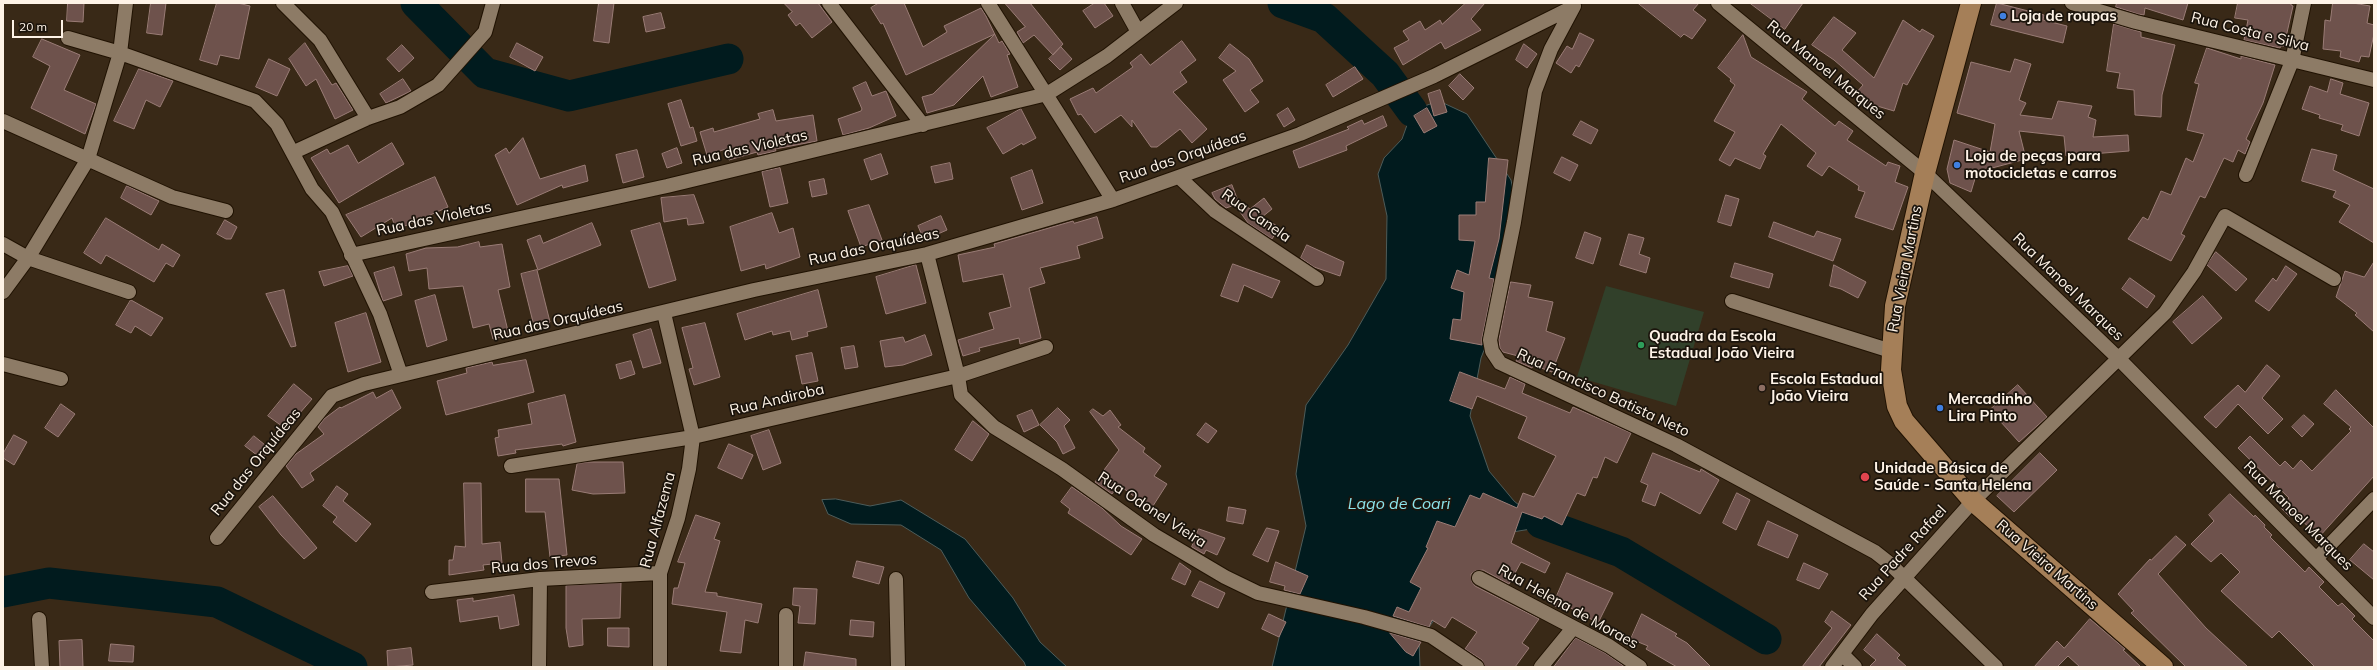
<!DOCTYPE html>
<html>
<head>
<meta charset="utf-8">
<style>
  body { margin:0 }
  #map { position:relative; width:2377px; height:670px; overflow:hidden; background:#392917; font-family:Mulish,sans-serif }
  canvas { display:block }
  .frame { position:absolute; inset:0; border:4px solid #fef3e7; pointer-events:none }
  .scale { position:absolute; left:12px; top:20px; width:51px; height:18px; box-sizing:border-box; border:2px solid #fef3e7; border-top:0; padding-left:5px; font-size:12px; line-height:14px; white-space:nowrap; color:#fef3e7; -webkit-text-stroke:3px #1b140c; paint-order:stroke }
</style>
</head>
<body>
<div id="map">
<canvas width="2377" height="670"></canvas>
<div class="frame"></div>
<div class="scale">20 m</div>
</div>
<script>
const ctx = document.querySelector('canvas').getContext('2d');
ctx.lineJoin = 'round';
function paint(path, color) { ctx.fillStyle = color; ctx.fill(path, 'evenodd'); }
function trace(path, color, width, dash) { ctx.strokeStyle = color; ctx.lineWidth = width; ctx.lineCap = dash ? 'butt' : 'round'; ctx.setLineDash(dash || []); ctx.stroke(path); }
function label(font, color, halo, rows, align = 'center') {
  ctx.font = font + ' Mulish,sans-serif'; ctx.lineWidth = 3.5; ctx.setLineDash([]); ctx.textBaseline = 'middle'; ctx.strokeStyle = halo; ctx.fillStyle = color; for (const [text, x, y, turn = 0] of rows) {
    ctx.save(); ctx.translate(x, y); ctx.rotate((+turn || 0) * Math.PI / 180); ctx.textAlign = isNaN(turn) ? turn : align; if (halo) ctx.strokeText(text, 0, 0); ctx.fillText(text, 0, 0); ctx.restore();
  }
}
paint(new Path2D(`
  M1606 286 1704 312 1676 406 1577 377Z`), '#31402a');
const water = new Path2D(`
  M1439 101 1467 114 1511 180 1519 219 1506 293 1481 358 1470 416 1489 471 1514 501 1541 523 1531 529 1500 534 1464 576 1419 642 1420 667H1272L1306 526 1296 474 1306 405 1348 345 1386 279 1387 216 1378 174 1384 158 1402 139 1412 111Z
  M836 499 870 506 901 500 965 539 1013 598 1040 642 1067 667H1026L1024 662 969 598 941 550 901 525 851 524 828 514 822 500Z`);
paint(water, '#011b1e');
trace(water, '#4d5c5a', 1);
trace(new Path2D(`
  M416 3 485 73 569 96 728 59
  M1283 3 1324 18 1385 74 1412 111
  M1541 523 1621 552 1766 639
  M3 592 49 583 217 602 352 667`), '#011b1e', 31);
const building = new Path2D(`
  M68 3H84L83 22 67 21Z
  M151 3H166L162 35 147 33Z
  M217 3H238L250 6 239 59 220 55 217 65 200 60Z
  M599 3H614L609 43 594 41Z
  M784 3H818L832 22 812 38 800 23 796 26 788 15 792 12Z
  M879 3H904L923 47 947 32 944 26 981 8 986 16 999 43 1002 41 1010 54 1007 55 1018 87 991 97 983 76 954 105 927 113 922 97 933 94 995 34 906 75 883 23 881 24 871 8Z
  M1005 3H1030L1063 44 1053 55 1034 35 1023 43 1017 32 1025 27Z
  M1095 3H1104L1113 16 1095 28 1083 11Z
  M1466 3H1485L1471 19 1481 30 1445 49 1441 42 1403 65 1394 48 1409 40 1403 31 1420 21 1425 30 1440 20 1442 24Z
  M1638 3H1699L1693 10 1706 20 1692 39 1684 34 1681 37Z
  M1750 3H1803L1785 29Z
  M1997 3 2044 15 2043 20 2067 26 2063 43 1991 25Z
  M2117 3H2188L2183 20 2145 8 2144 15 2138 14 2116 7Z
  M2238 3H2291V5L2293 6 2284 46H2281L2280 48 2244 40 2248 20 2235 18Z
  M2333 3H2353L2370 6 2367 23 2374 25V34L2369 57 2361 56 2359 62 2340 57 2341 51 2323 49 2325 20 2330 21Z
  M661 13 665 28 646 32 643 17Z
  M1834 17 1856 33 1842 50 1874 78 1903 20 1920 32 1922 29 1934 36 1907 85 1903 83 1894 111 1867 103 1856 93 1863 85 1834 60 1812 45Z
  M2114 24 2141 32V37L2175 45 2162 95 2161 117 2135 115 2134 90 2117 88 2120 73 2107 71Z
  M1580 33 1594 40 1579 67 1576 65 1571 73 1556 63 1567 46 1572 49Z
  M1743 35 1751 57 1807 92 1802 99 1835 126 1839 121 1853 131 1847 140 1886 166 1888 162 1900 166 1895 182 1908 187 1893 230 1855 217 1865 192 1858 190 1859 186 1829 166 1822 176 1807 166 1816 153 1781 124 1763 154 1766 156 1760 169 1735 158 1730 166 1719 160 1735 132 1714 121 1735 85 1730 81 1731 79 1718 68Z
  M42 39 80 55 64 90 96 104 85 134 31 108 50 66 33 57Z
  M1182 41 1196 60 1180 72 1187 82 1173 92 1207 129 1192 143 1180 129 1157 147H1151L1132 120V127L1121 115 1095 133 1081 114 1078 115 1070 99 1093 88 1096 93 1133 67 1130 63 1141 54 1150 65Z
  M305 43 332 85 336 83 353 110 335 119 316 79 306 86 289 59Z
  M517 43 543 57 535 71 510 57Z
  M1230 44 1249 59 1263 81 1250 90 1259 102 1245 112 1223 80 1236 71 1219 58Z
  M1524 44 1537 54 1527 68 1516 60Z
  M402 45 414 58 399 72 387 59Z
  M1061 47 1072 59 1060 70 1049 59Z
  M2207 48 2241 59V56L2275 65 2263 103 2246 139 2250 142 2245 154 2238 150 2233 162 2224 158 2205 198 2200 196 2181 234 2185 236 2171 261 2128 239 2143 217 2148 220 2161 191 2171 195 2186 158 2193 162 2204 134 2187 130 2199 84 2195 83Z
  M269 59 290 69 277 96 256 87Z
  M2015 59 2031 64 2019 100 2026 103 2020 115 2052 119 2058 101 2092 106 2088 117 2096 120 2093 137 2128 135 2129 151 2066 156 2064 136 2019 131 2026 159 1977 172 1971 192 1950 183 1947 169 1954 140 1990 152 1995 124 1957 113 1971 62 2010 72Z
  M1355 67 1363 79 1333 97 1326 85Z
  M139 69 173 81 160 107 146 100 134 129 114 121Z
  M1460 74 1474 88 1463 100 1449 86Z
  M403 79 411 91 386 103 380 94Z
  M2331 79 2343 83 2340 94 2369 103 2359 136 2341 130 2343 125 2319 118 2320 115 2302 109 2310 86 2327 92Z
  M866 82 872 96 886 91 896 116 869 128 843 135 838 119 861 111 862 109 853 88Z
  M1440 90 1447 112 1434 116 1428 94Z
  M681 100 690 128 693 127 697 141 681 146 668 104Z
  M1288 108 1295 120 1284 127 1277 115Z
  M1427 108 1437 126 1424 133 1414 116Z
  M1021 109 1036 138 1023 145 1022 143 1003 154 987 128Z
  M773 110 776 121 813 115 817 141 775 149 776 151 758 155 757 152 729 160 726 149 707 155 700 132 713 128 714 132 760 119 758 114Z
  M1383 116 1387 126 1346 146 1347 150 1299 168 1293 151 1349 129 1347 127 1362 120 1364 124Z
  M1581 121 1598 130 1591 144 1573 135Z
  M523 138 540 179 585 165 588 181 563 188 562 185 517 205 495 155 506 148 509 153Z
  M392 143 404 164 339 203 311 158 327 149 330 154 348 145 358 163Z
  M677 148 682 163 667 168 662 154Z
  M2312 149 2337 155 2333 170 2374 189V243L2339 222 2350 205 2333 197 2336 191 2302 181Z
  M637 150 644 177 623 183 616 155Z
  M881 154 888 174 871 180 864 160Z
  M1562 157 1578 165 1570 181 1554 173Z
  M1489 158 1508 160 1499 239 1489 278 1494 279 1482 338V345L1450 339 1453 319 1461 320 1464 292 1451 288 1457 270 1469 275 1475 241 1459 240V215H1476V202H1485Z
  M950 163 953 179 935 183 931 167Z
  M780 168 788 203 770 207 762 172Z
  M1032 170 1043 203 1022 210 1011 178Z
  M435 177 448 207 410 224 396 229 392 218 361 237 346 215Z
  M824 179 827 194 812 197 809 182Z
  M1232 185 1238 201 1250 209 1264 198 1272 209 1262 217 1279 227 1272 239 1248 223 1235 205 1226 208 1215 199 1212 193Z
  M127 186 159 201 151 215 121 198Z
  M694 195 704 223 688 225 687 218 664 222 661 198Z
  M1726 195 1739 199 1731 226 1718 222Z
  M869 205 882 240 861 247 848 211Z
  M772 213 779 233 793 228 800 257 766 269 765 264 741 271 730 227Z
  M941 216 947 230 924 240 918 226Z
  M1097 217 1103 238 1077 246 1080 258 1040 268 1045 283 1029 288 1041 338 1020 344 1019 338 979 348 980 351 963 356 958 340 994 329 989 313 1011 307 1003 274 963 282 958 255 995 247 994 244 1073 221 1074 223Z
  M106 218 159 250 162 244 180 255 173 267 166 263 154 282 106 255 101 264 84 253Z
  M225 220 237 227 231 239H226L217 234Z
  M1774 222 1814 237 1817 231 1841 239 1833 261 1769 237Z
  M592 223 601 245 538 270 527 240 540 235 543 243Z
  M660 223 676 280 649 288 631 231Z
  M1585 232 1601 238 1593 264 1576 258Z
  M1629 234 1644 238 1639 254 1650 258 1646 273 1620 265Z
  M479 242 480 247 502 244 510 287 498 290 509 335 493 339 489 324 473 328 463 286 429 289 427 268 409 271 406 254 426 248 457 247Z
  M1307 245 1344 262 1340 276 1314 267 1301 258Z
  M2216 252 2247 279 2236 291 2207 265Z
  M2374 262V332L2355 315 2357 313 2336 297 2345 271 2364 277Z
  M1735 263 1773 274 1769 288 1731 277Z
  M1233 264 1280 281 1272 298 1244 285 1238 302 1221 296Z
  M916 265 926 303 886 314 876 277Z
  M1834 265 1866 282 1858 298 1841 289 1830 286Z
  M348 266 353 276 324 286 319 272Z
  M2286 266 2297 274 2269 311 2255 301 2273 278 2276 281Z
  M394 267 402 295 383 301 374 273Z
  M537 270 550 322 534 326 521 274Z
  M2130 278 2155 296 2147 308 2122 289Z
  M1511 282 1531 285 1528 297 1553 302 1546 331 1565 338 1552 372 1533 365 1532 368 1516 361 1518 356 1503 352 1500 348 1499 340Z
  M284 290 296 346 291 347 266 294Z
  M818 290 827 327 807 332 808 336 792 340 790 331 773 335 772 331 745 340 737 314Z
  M435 295 447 340 427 347 415 301Z
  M2203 296 2222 318 2192 344 2173 322Z
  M131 300 163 318 151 336 135 326 131 333 116 325Z
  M366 313 381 362 348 372 335 323Z
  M705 323 720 377 694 385 689 369 693 368 682 328Z
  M651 329 661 363 643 368 633 335Z
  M925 335 932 355 903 365 885 367 880 341 903 337 905 342Z
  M854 346 858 367 845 369 841 348Z
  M812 353 818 381 802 384 796 356Z
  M526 360 534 392 446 415 437 381 467 373 466 368 492 362 493 365Z
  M631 361 635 374 620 379 616 365Z
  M2267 365 2280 376 2262 398 2283 419 2268 434 2238 404 2216 428 2204 417 2238 385 2245 392Z
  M1460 372 1505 389 1510 377 1525 384 1522 393 1570 413 1573 407 1631 433 1617 463 1605 457 1597 478 1593 477 1585 496 1577 493 1562 525 1544 516 1542 519 1522 512 1511 543 1550 563 1545 573 1521 562 1509 584 1483 570 1475 571 1471 574 1472 582 1475 586 1539 619 1522 643 1529 648 1515 667H1485L1482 660 1465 649 1477 632 1452 617 1445 628 1432 620 1429 627 1393 616 1397 607 1409 612 1421 588 1410 582 1428 548 1426 547 1437 521 1455 527 1470 495 1480 499 1483 493 1517 508 1523 493 1534 497 1556 456 1518 438 1527 417 1477 396 1472 409 1450 401Z
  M294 384 312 399 286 429 268 416Z
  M2018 385 2047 417 2019 442 1990 410Z
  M392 390 401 408 310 473 314 480 302 488 286 466 296 454 324 434 318 427 324 419 340 407 341 408 373 392 376 398Z
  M2336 390 2374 428V476L2319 537 2294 513 2290 517 2281 508 2289 498 2238 448 2250 436 2280 466 2285 461 2293 469 2301 460 2312 471 2351 431 2349 429 2351 427 2324 404Z
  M565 395 576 442 563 446 562 444 515 450 516 453 498 456 495 438 499 437 498 430 532 424 528 404Z
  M61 404 75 414 58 437 45 428Z
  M1058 408 1070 420 1064 426 1075 448 1063 454 1057 442 1040 425Z
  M1093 409 1103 416 1110 410 1121 425 1118 427 1145 448 1143 452 1161 466 1154 476 1167 484 1151 509 1119 485 1112 494 1095 482 1119 450 1090 412Z
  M1032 410 1039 425 1024 432 1017 416Z
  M2304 415 2314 424 2302 437 2292 427Z
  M973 421 989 434 972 461 955 450Z
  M1206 423 1217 431 1208 443 1197 435Z
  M769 430 781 463 763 470 751 436Z
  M14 435 27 442 14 465 3 458V454Z
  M254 436 270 449 262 459 245 446Z
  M729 444 753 455 742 479 718 468Z
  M1653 453 1700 472 1701 469 1719 480 1700 514 1660 492 1655 506 1642 501 1648 485 1641 482Z
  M2040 453 2057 470 2014 512 1997 496Z
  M588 462H623L625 493 593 494 572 490 577 464Z
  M526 479H559L567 555 550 557 545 512H526Z
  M464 483H481L482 544 500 542 502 563 483 565 484 570 449 575V560H453L455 546 465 547Z
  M337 486 348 494 343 501 371 524 356 542 333 522 337 517 323 506Z
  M1072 487 1102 508 1121 526 1142 539 1131 555 1068 513 1070 509 1061 502Z
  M1737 493 1750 500 1736 530 1723 523Z
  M2230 494 2254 517 2255 515 2265 525 2264 527 2272 535 2270 537 2305 572 2309 567 2324 582 2319 587 2338 606 2342 603 2355 616 2352 619 2374 641V667H2315L2279 631 2272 638 2221 591 2240 572 2221 553 2211 562 2191 544 2214 521 2209 515Z
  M273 496 317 548 304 559 281 535 259 507Z
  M1229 507 1246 510 1243 524 1227 521Z
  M696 515 720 523 714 539 720 541 705 592 717 593V596L762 604 758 623 745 620 741 653 720 651 727 612 672 604 674 588H678L685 563 678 562Z
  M1768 521 1798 535 1788 558 1758 545Z
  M1267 528 1279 531 1268 562 1253 555Z
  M1199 529 1225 538 1217 555 1206 550 1204 554 1192 547Z
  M2176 536 2186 545 2158 574 2206 628 2248 667H2186L2131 613 2134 611 2118 594 2150 559 2151 560Z
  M2364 544 2374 552V580L2350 560Z
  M857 561 884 567 879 584 853 577Z
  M1276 562 1308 576 1300 594 1284 590 1285 586 1270 582Z
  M1180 563 1191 571 1185 585 1172 579Z
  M1804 563 1828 574 1819 589 1797 580Z
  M1567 573 1613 593 1598 623 1567 606 1564 610 1553 605Z
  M1200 581 1225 593 1218 608 1192 596Z
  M621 583 620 618 582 619 583 645 569 647 566 628V586Z
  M794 588 817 589 815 624 798 623 800 606 793 605Z
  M514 595 519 625 500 629 498 616 460 622 457 600 473 598V601Z
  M1832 611 1851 625 1819 667H1802L1832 628 1825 622Z
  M1269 614 1286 622 1279 637 1262 629Z
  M1642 614 1677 634 1675 636 1687 643 1711 667H1677L1646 649 1648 646 1631 639Z
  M2090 619 2125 649 2123 650 2141 667H2080L2068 656 2057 667H2034L2057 641 2064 648Z
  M851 620 874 622 873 637 850 635Z
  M608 628H629V647L608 646Z
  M1390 633 1421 642 1413 656 1406 652Z
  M1877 634 1900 655 1897 658 1907 667H1869L1876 660 1864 650Z
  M1576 638 1605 653 1625 667H1554Z
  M82 640 83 667H60L59 641Z
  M111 644 134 646 133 662 109 661Z
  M411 648 413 665 388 667 387 651Z
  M806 652 856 659V667H804Z`);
paint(building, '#6e524c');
trace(building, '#9a7c76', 1);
const street = new Path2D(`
  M283 3 320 40 368 118
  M829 3 923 125
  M988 3 1113 200
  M1122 3 1138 32
  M1718 3 1925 173 2118 358 2374 618
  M2072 3 2136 22 2374 80
  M1574 6 1551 49 1535 91 1514 222 1490 340 1492 351 1500 363 1676 445 1875 552 1889 563 1996 667
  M68 38 120 53 255 101 277 124 312 189 332 212 380 314 401 375
  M3 121 172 197 226 211
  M294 152 368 118 400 107 438 85 485 32 493 3
  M2246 175 2292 61 2304 3
  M1179 177 1215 211 1317 279
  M3 244 28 258 129 292
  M927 254 958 376 961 395 994 427 1062 469 1154 535 1225 577 1258 593 1364 617 1431 636 1477 667
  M351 255 667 186 1047 94 1107 56 1176 3
  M3 292 28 258 88 159 120 53 126 3
  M1732 301 1891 351
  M3 364 61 379
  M511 466 693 437 958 376 1046 347
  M217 538 332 396 364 384 754 290 927 254 1113 200 1300 134 1434 76 1573 7
  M2317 558 2374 499
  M1479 578 1609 646 1640 667
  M896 579 898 667
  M432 592 540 579 660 573
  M39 619 42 667
  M1842 654 1855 667
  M539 667 540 579
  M660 667V573L678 518 689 469 693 437 664 313
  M786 667V615
  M1541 667 1573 628
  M1832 667 1872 614 1973 501 2165 313 2194 272 2225 216 2334 279`);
const secondary = new Path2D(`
  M1971 3 1925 173 1895 306 1891 370 1897 406 1904 421 1973 501 2163 667`);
trace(street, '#201202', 16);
trace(secondary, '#201202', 22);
trace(street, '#8d7b66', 14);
trace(secondary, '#a57f58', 20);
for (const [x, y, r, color] of [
  [2003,16,4,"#3f7fe0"],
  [1957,165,4,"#3f7fe0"],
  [1641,345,4,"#2e9e5b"],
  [1762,388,4,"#8d6e63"],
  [1940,408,4,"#3f7fe0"],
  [1865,477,5,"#e0444e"]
]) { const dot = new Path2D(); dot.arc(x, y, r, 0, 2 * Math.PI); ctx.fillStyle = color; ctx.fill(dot); trace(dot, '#1b140c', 1.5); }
label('bold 15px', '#fef3e7', '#1b140c', [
  ["Loja de roupas",2011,16],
  ["Loja de peças para",1965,156],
  ["motocicletas e carros",1965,173],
  ["Quadra da Escola",1649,336],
  ["Estadual João Vieira",1649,353],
  ["Escola Estadual",1770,379],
  ["João Vieira",1770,396],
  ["Mercadinho",1948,399],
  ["Lira Pinto",1948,416],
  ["Unidade Básica de",1874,468],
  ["Saúde - Santa Helena",1874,485]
], 'left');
label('15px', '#fef3e7', '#1b140c', [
  ["Rua Costa e Silva",2250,32,14],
  ["Rua Manoel Marques",1826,70,39],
  ["Rua das Violetas",750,148,-13],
  ["Rua das Orquídeas",1183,157,-19],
  ["Rua Canela",1256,216,35],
  ["Rua das Violetas",434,219,-12],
  ["Rua das Orquídeas",874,247,-12],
  ["Rua Vieira Martins",1905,269,-79],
  ["Rua Manoel Marques",2068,287,44],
  ["Rua das Orquídeas",558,321,-13],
  ["Rua Francisco Batista Neto",1603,393,25],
  ["Rua Andiroba",777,400,-13],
  ["Rua das Orquídeas",256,462,-51],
  ["Rua Odonel Vieira",1152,510,33],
  ["Rua Manoel Marques",2298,516,45],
  ["Rua Alfazema",658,520,-75],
  ["Rua Padre Rafael",1903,553,-48],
  ["Rua dos Trevos",544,564,-5],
  ["Rua Vieira Martins",2047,565,41],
  ["Rua Helena de Moraes",1568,607,29]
]);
label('italic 16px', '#8ce4eb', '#1b140c', [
  ["Lago de Coari",1399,504]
]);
</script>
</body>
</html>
